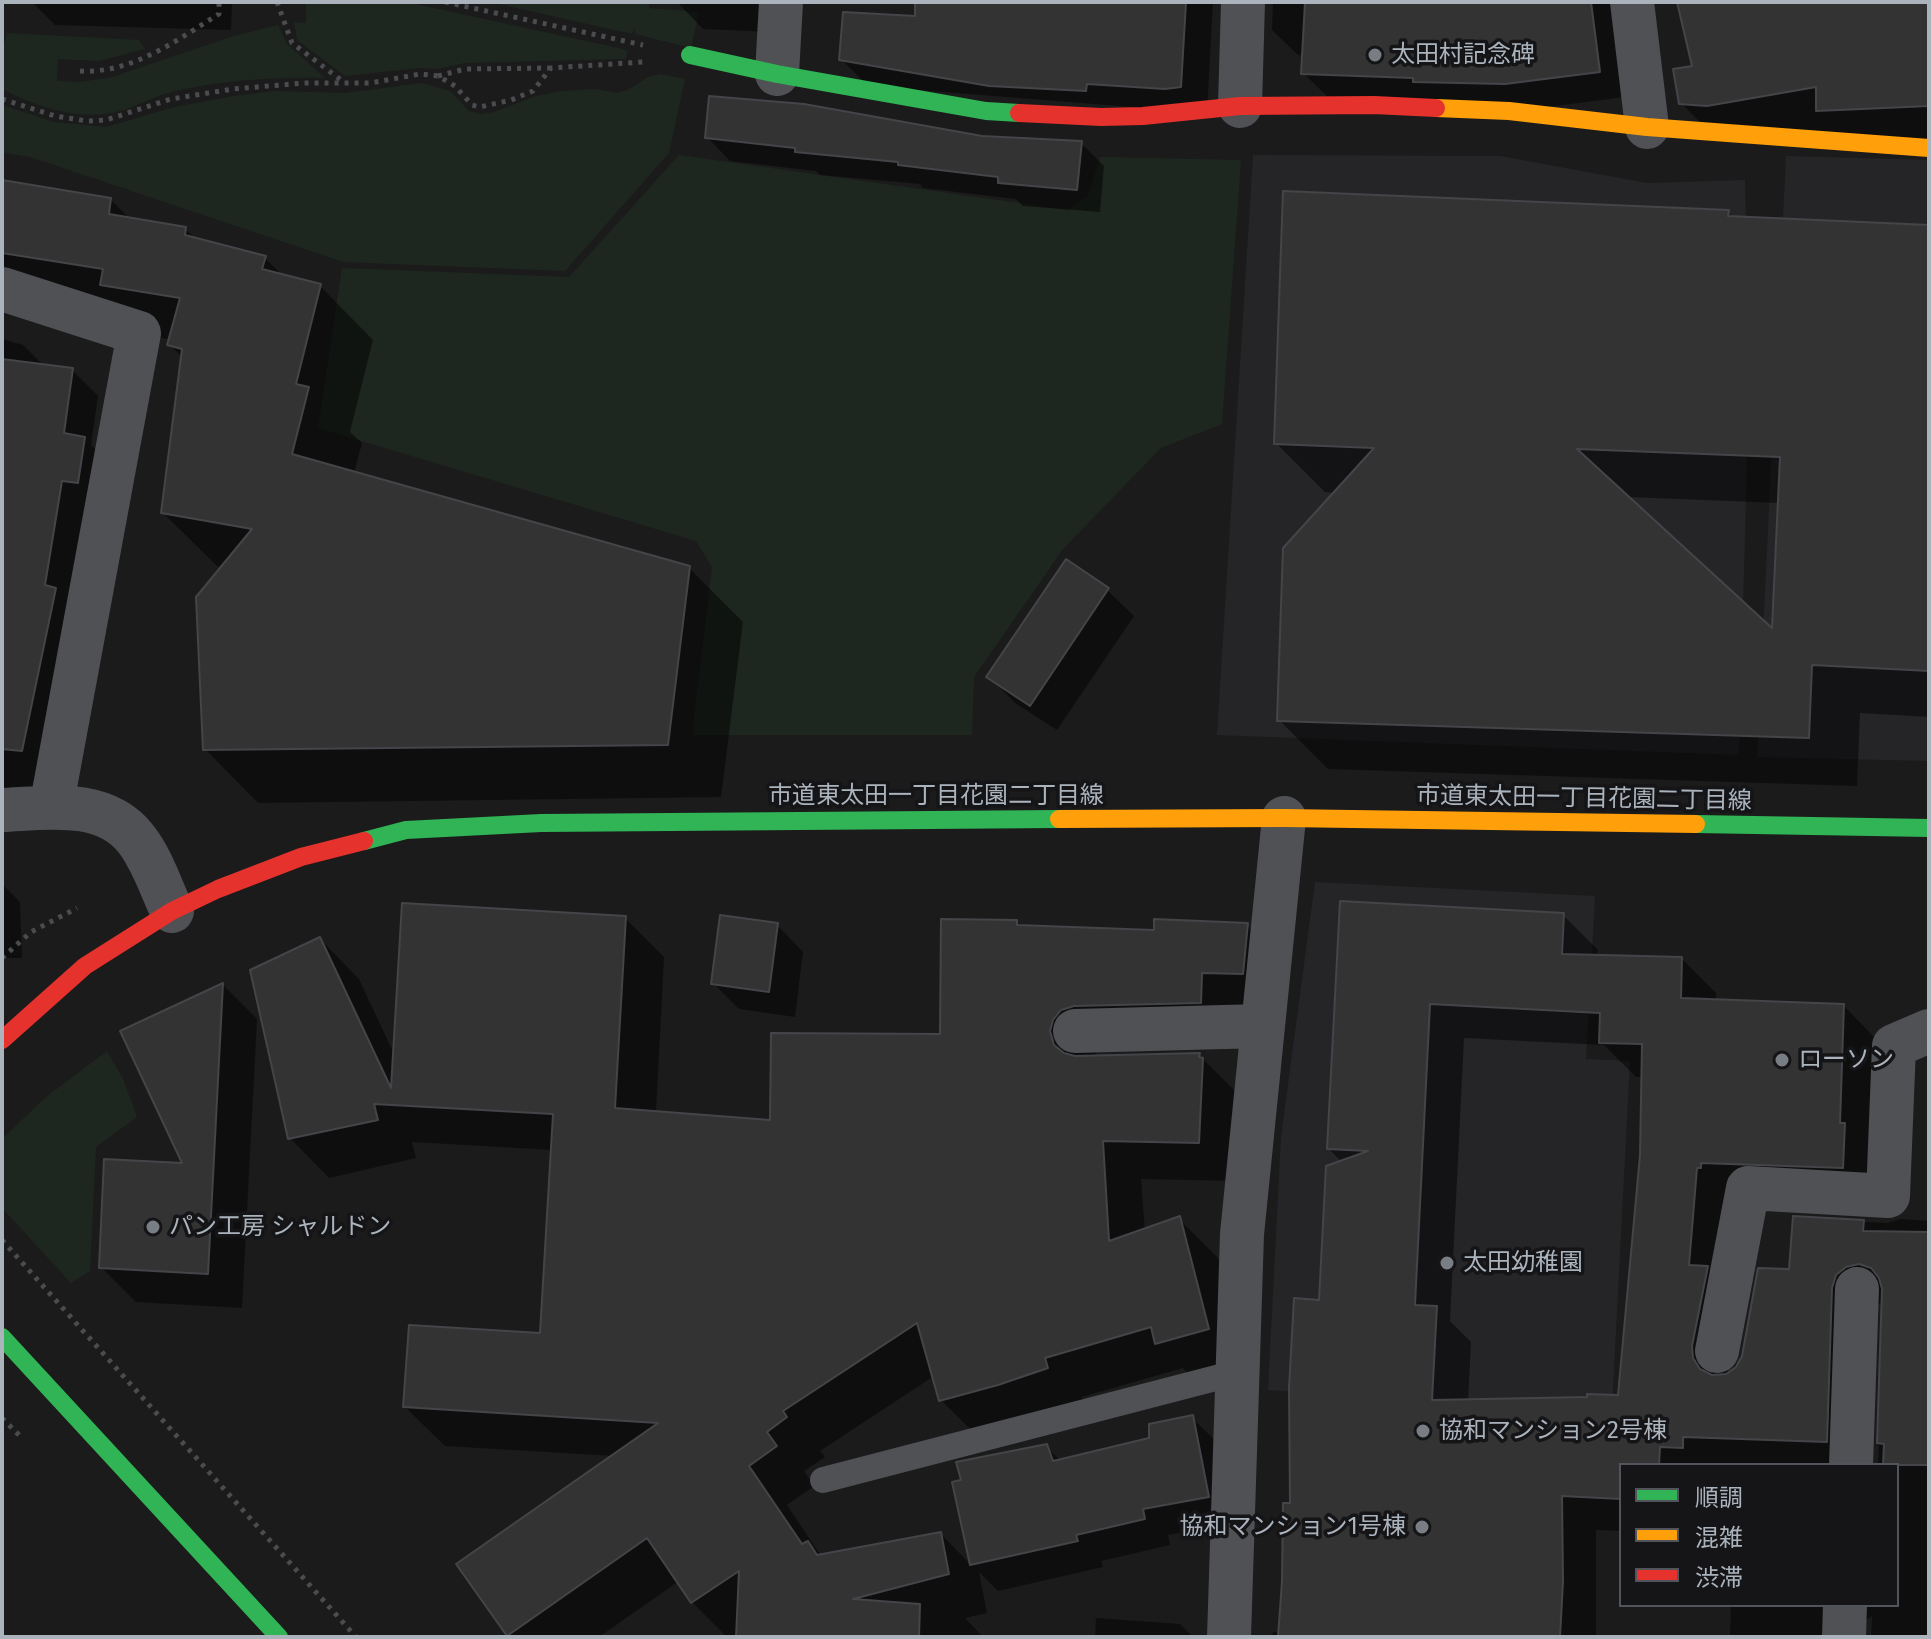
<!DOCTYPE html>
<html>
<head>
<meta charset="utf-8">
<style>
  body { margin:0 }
  #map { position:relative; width:1931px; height:1639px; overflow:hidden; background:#1b1b1c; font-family:"Fira Sans","Noto Sans JP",sans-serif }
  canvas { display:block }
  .frame { position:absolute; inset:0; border:4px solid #abb3bd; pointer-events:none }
  .legend { position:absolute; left:1619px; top:1463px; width:280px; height:144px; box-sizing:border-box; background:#151518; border:2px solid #51545a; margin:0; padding:10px 14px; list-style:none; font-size:24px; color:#abb3bd }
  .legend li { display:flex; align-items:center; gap:16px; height:40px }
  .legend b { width:40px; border:2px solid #51545a }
</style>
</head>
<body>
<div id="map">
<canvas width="1931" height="1639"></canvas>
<div class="frame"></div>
<ul class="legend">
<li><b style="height:10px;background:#30b455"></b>順調</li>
<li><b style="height:10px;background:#ff9f0a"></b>混雑</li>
<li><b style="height:10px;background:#e5322d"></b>渋滞</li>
</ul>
</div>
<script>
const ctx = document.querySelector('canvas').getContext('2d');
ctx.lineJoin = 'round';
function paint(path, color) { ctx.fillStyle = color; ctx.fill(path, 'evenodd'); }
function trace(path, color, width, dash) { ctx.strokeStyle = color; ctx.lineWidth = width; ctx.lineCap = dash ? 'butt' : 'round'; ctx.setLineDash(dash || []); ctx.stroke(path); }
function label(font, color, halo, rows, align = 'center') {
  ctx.font = font + ' "Fira Sans","Noto Sans JP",sans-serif'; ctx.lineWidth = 7; ctx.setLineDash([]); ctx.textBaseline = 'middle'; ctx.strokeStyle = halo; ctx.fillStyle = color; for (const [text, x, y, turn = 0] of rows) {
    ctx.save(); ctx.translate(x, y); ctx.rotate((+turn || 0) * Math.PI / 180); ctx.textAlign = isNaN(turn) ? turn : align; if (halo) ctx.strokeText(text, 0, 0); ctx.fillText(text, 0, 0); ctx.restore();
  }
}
paint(new Path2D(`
  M1253 155 1500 156 1647 183 1745 180 1749 386 1739 755 1217 735Z
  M1786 156 1929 160V761L1757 757Z
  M1315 882 1595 896 1586 1059 1630 1061 1612 1408 1268 1390 1281 1137Z`), '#252528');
paint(new Path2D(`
  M306 2H406L623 49 627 51 626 59 465 63 437 69 420 68 345 76 297 40 294 22 306 23Z
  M490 2H649V8L699 12 691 48 635 34V28L632 34Z
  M278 25 287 44 325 78C275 77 222 80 172 92 154 96 138 106 120 111 81 122 37 107 2 89V53L7 33 139 40 145 49 99 61 58 59 57 81 78 82 109 78 234 36Z
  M660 74 685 79 669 153 565 271 344 262 30 157 2 152V105L54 122 106 127 174 107 234 96 274 91 345 93 422 83 450 91 469 111 480 114 494 112 536 96 562 91 595 89 617 93 628 90 648 77Z
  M679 155 1068 210 1088 196 1100 157 1241 160 1222 424 1161 448 1063 549 974 677 972 735H692L712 567 696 541 318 428 342 268 569 277Z
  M107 1051 123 1079 137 1117 96 1147 90 1271 71 1283 2 1208V1139L46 1097Z`), '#1e271f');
paint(new Path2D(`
  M32 2H232L231 30 55 25Z
  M677 2H774L772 32 703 29Z
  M915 2H1213L1207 113 868 86 841 59 914 18Z
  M1273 2H1612L1625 97 1532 109 1329 98 1303 73 1304 56 1298 55 1272 30Z
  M1679 2H1929V143L1718 140 1681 103 1694 68Z
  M707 137 981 138 1081 143 1104 166 1100 212 1023 206 1016 199 923 188 920 184 820 175 816 171 730 161Z
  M2 181 110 199 131 220 185 229 197 240 265 258 283 276 320 286 373 340 350 432 362 443 354 473 689 568 743 622 721 797 258 803 205 749 223 567 217 566 163 513 183 358 170 345 171 340 2 297Z
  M1728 212 1734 218 1929 227V717L1860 713 1857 786 1328 769 1279 720 1336 493 1325 492 1276 443ZM1626 497 1780 503 1774 632Z
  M2 339 23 345 45 367 72 370 98 396 91 445 110 464 46 800 2 790Z
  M1107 590 1134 616 1057 730 1015 703 989 676Z
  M2 884 20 902 22 958H2Z
  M1342 904 1563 915 1598 950 1597 956 1681 958 1716 993V1002L1844 1006 1878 1041 1877 1202 1735 1196 1741 1302 1727 1376 1738 1368 1791 1271 1795 1218 1887 1223 1901 1219 1929 1221V1637H1871L1872 1616 1857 1627 1854 1637H1730L1731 1605H1897V1465H1878L1884 1300 1869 1311 1861 1465H1621V1531L1596 1530V1637H1272L1273 1632 1280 1633 1292 1505 1342 1162 1329 1149ZM1464 1038 1604 1045 1636 1077H1643L1642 1155 1620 1397 1468 1402 1471 1342 1450 1321Z
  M625 918 664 957 656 1113 772 1122 942 1036 1017 922 1022 927 1156 932 1247 925 1287 964 1282 1012 1100 1049 1093 1057 1199 1055 1238 1094V1181L1141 1179 1145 1231 1179 1219 1218 1258 1247 1368 1196 1382 1183 1368 1082 1397 1086 1407 980 1439 941 1400 934 1376 820 1451 825 1457 804 1471 814 1486 787 1505 821 1556 941 1534 972 1566 954 1484 1046 1447 1061 1461 1151 1440 1148 1426 1192 1418 1219 1444 1234 1523 1168 1535 1170 1545 1101 1561 1103 1567 998 1591 979 1572 987 1613 965 1618 983 1637H727L692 1602 679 1581 599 1637H510L508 1635 614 1456 445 1446 405 1407 541 1335 553 1150 412 1142 416 1158 329 1178 290 1138 320 939 359 979 395 1056Z
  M777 925 803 952 795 1017 739 1009 713 983Z
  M223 985 257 1019 242 1308 136 1302 101 1267 185 1165Z
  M1096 1618 1180 1624 1193 1637H1095Z`), '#0007');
const building = new Path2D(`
  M915 2H1186L1181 87 1165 89 1087 84 1086 91 989 86 839 60 843 12 915 16Z
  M1305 2H1591L1600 72 1505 84 1413 82V78L1301 74Z
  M1677 2H1929V106L1816 111V87L1707 106 1679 104 1673 69 1692 66Z
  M709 96 804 104 982 136 1082 141 1077 190 998 183V177L898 165V162L795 152V148L705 138Z
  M2 180 111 198 109 214 186 227 185 235 266 256 262 269 321 284 296 384 309 387 292 454 690 566 668 745 203 750 196 597 252 529 161 513 182 349 167 345 180 298 100 285 103 269 2 253Z
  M1283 191 1729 210 1728 216 1929 225V671L1812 665 1809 738 1277 721 1283 548 1374 448 1274 444ZM1577 449 1780 457 1772 628Z
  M2 359 73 368 64 433 85 437 78 483 62 481 45 585 56 588 22 751 2 749Z
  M1066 559 1109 588 1030 706 986 677Z
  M1340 901 1564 913 1562 954 1682 957 1681 998 1844 1004 1840 1123H1845L1843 1168 1701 1163V1168H1697L1689 1265 1708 1266 1692 1346 1693 1358 1700 1369 1712 1375 1726 1374 1736 1367 1742 1356 1758 1268 1789 1269 1793 1216 1864 1220 1863 1231 1929 1232V1465H1883L1884 1444 1877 1443 1882 1289 1879 1278 1871 1268 1859 1264 1846 1267 1836 1275 1832 1288 1827 1442 1683 1437V1448L1660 1447 1659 1465H1621V1499L1562 1496 1563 1581 1560 1637H1278L1282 1581 1283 1503H1290L1289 1388 1294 1298 1319 1300 1326 1166 1368 1151 1327 1149ZM1430 1004 1600 1013 1599 1043 1642 1044 1640 1155 1618 1395 1587 1394V1397L1432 1400 1437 1306 1415 1305Z
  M402 903 626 916 615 1108 770 1120 771 1033 940 1034 941 919 1017 920V925L1154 930V919L1248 923 1243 974 1202 973 1201 1003 1074 1006 1061 1010 1053 1020 1050 1031 1054 1045 1064 1053 1075 1056 1200 1053 1199 1057 1203 1058 1199 1143 1103 1141 1109 1241 1180 1216 1209 1329 1155 1344 1151 1327 1045 1358 1048 1368 998 1385 939 1401 917 1323 783 1411 787 1417 767 1432 777 1446 749 1466 802 1544 808 1541 817 1555 941 1532 949 1574 853 1599 920 1604 919 1637H736L739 1571 691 1603 647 1538 507 1636 456 1564 658 1423 403 1407 409 1325 540 1333 553 1114 374 1104 378 1120 288 1139 250 970 320 937 391 1088Z
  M720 915 778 923 769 992 711 984Z
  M223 983 208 1274 99 1268 104 1159 182 1163 120 1031Z
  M1193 1415 1209 1497 1143 1509 1145 1519 1076 1535 1078 1541 970 1565 952 1482 961 1480 956 1462 1047 1444 1053 1461 1149 1438V1424Z`);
paint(building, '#333334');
trace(building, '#444548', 2);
trace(new Path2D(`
  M277 2 292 43 345 83
  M445 2 643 45
  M80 71C132 74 177 40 219 14V2
  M438 76 465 69 550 68
  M2 99 55 116 87 121 106 120 171 99 233 89 304 83H370L420 74 438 76 455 86 472 105 480 107 511 100 533 91 551 68 643 62
  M2 958 31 932 77 908
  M2 1240 356 1637
  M2 1418 21 1437`), '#4b4c4f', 5, [4, 6]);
trace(new Path2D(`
  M823 1480 1239 1372`), '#4f5154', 26);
trace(new Path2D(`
  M1632 2 1647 127
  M777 74 781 2
  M1240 106 1243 2
  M2 289 139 333 51 808
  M2 810C47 808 104 798 136 839 152 859 161 888 172 911
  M1075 1031 1261 1026
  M1717 1351 1748 1188 1888 1196 1894 1046 1929 1031
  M1851 1465 1857 1289
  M1229 1637 1242 1234 1284 818
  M1844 1637 1845 1605`), '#4f5154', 44);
trace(new Path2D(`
  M690 55 777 74 986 111 1019 113
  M1696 824 1929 828
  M364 841 406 830 541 823 1059 819
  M2 1337 279 1637`), '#30b455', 18);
trace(new Path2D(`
  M1436 108 1509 111 1647 127 1929 148
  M1059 819 1284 818 1696 824`), '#ff9f0a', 18);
trace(new Path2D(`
  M1019 113 1101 117 1143 116 1240 106 1374 105 1436 108
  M2 1040 85 966 172 911 218 889 301 857 364 841`), '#e5322d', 18);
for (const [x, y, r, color] of [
  [1375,55,8,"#797e85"],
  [1782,1060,8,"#797e85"],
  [153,1227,8,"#797e85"],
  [1447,1263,8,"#797e85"],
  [1423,1431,8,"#797e85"],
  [1422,1527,8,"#797e85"]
]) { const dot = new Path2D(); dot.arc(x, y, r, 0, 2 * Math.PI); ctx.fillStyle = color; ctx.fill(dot); trace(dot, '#151518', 3); }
label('24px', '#abb3bd', '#151518', [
  ["太田村記念碑",1391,55],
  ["ローソン",1798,1060],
  ["パン工房 シャルドン",169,1227],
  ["太田幼稚園",1463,1263],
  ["協和マンション2号棟",1439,1431],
  ["協和マンション1号棟",1406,1527,"right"]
], 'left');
label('24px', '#abb3bd', '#151518', [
  ["市道東太田一丁目花園二丁目線",936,796],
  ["市道東太田一丁目花園二丁目線",1584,799,1]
]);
</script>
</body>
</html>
